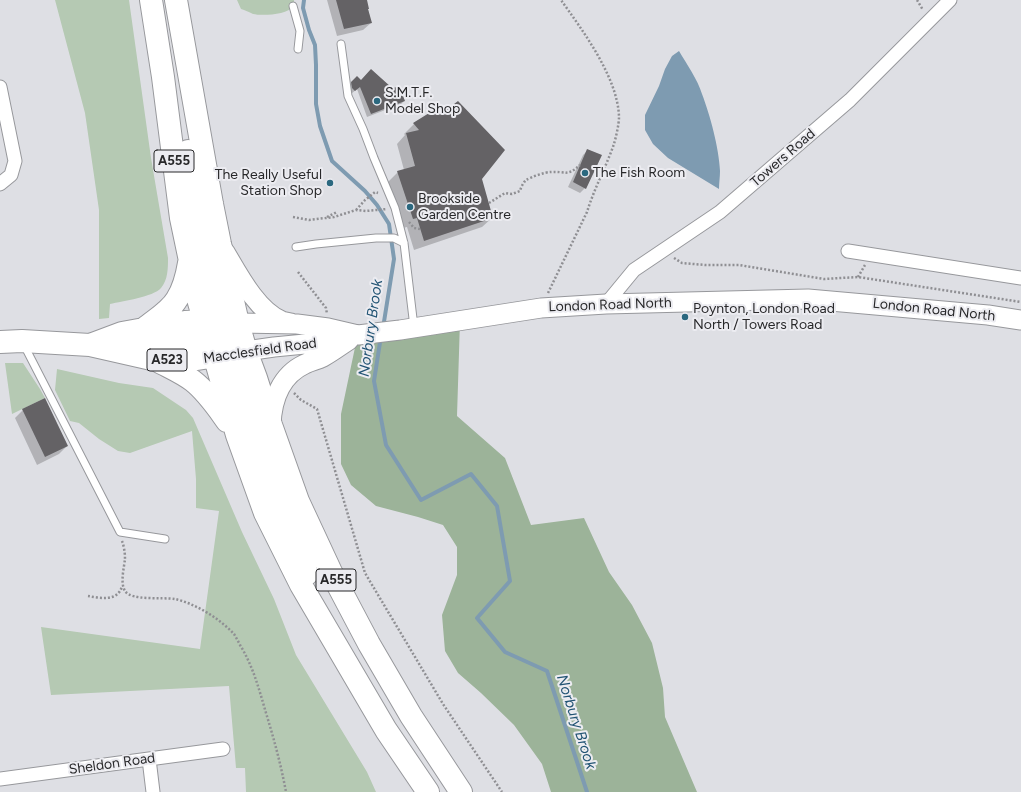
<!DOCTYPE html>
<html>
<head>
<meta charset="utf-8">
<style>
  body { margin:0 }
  canvas { display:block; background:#dedfe4 }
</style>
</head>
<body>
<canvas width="1021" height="792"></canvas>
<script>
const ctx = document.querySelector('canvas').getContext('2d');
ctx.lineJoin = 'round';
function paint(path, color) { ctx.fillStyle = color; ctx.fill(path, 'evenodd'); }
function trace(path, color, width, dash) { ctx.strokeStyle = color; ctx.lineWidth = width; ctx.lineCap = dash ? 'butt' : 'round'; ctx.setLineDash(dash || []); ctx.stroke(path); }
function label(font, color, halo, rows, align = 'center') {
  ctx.font = font + ' Figtree,sans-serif'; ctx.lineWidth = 4; ctx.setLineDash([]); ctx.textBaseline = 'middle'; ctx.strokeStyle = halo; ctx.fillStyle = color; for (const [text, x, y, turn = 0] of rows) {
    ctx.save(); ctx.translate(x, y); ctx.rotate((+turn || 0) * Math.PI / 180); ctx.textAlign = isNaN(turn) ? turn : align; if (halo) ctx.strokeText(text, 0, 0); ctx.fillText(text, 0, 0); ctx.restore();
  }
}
paint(new Path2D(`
  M55 0H129L151 158 168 258C168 268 168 280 161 288 153 297 123 301 110 304L109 318 99 319V210L85 113Z
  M237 0H294C294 1 294 5 293 6 288 15 262 16 253 14 249 12 245 10 241 9Z
  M5 363H23L40 389 45 398 12 414Z
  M57 369 119 383 153 388 186 410 193 418 242 532 274 599 296 655 367 772 376 792H246L245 768H236L229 686 51 695 41 627 200 649 219 511 196 508V479L192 431 130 453 118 451 99 439 79 423 70 421 55 390Z`), '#b5c9b3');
paint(new Path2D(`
  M460 321 457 416 505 458 531 525 584 518 609 572 632 605 652 643 663 688 665 717 697 792H551L542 764 514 725 481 693 458 673 445 651 442 615 457 575V547L443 525 418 517 376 506 351 485 341 464V414L357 338Z`), '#9cb399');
paint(new Path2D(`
  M679 51C686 63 698 80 702 94 710 115 719 148 720 171 720 177 719 183 719 189L668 158 653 144 645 130V115L659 86 665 69 672 56Z`), '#7e9bb1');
paint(new Path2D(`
  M327 0H366L371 23 363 30 337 36Z
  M357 77 361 81 391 91 404 101 401 104 367 117 357 89 351 94 348 86Z
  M414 124 481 179 492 218 482 227 414 250 407 227 403 228 388 182 398 172 404 170 397 144 405 135 404 134Z
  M588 150 585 188 580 193 568 187 583 155Z
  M23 410 67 446 59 454 37 465 15 418Z`), '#0003');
trace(new Path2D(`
  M304 0 303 8 309 30 315 45 316 65V104L320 126 332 161 365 191 377 205 389 224 394 259 383 328
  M381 336 374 381 386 445 421 500 471 474 497 506 510 581 477 618 505 652 547 671 587 792`), '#7e9bb1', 4);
paint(new Path2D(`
  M336 0H367L369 9H368L372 23 344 29Z
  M371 69 391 87V89L399 86 405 101 371 114 360 87 355 91 352 88 351 82 357 76 361 80Z
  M458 101 505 150 482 179 493 218 424 241 417 218 413 219 397 171 415 166 406 133 419 130 413 123 434 110 441 114Z
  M587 149 602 155 586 189 573 182Z
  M45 398 68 446 45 457 22 409Z`), '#646265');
const lane = new Path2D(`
  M293 6 300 31 298 49
  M341 44 348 96 363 129 374 158 395 208 404 243 414 327
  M296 247 316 244 376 238H394L404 243
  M24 345 120 532 165 539`);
const street = new Path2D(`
  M0 87 15 161 11 175 0 184
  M848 251 1021 278
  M606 304 634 270 720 212 850 100 950 0
  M149 759 153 792
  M0 779 223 749`);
const secondary = new Path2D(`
  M225 252C238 274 257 311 282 321 284 322 288 322 291 323
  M238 323 297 324 328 328 358 335 400 330 541 308 606 304 808 299 988 315 1021 320
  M246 351 274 347 346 340
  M271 425C272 400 281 375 305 364 311 361 317 360 323 357 332 352 340 346 349 340`);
const highway = new Path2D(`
  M151 0 163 77 181 218 198 299 237 435 265 513 301 585 386 730 428 792
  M176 0 212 204 220 244 238 323 246 351 256 378 271 425 298 501 331 572 369 644 411 716 461 792
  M188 151 202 236 224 332C226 344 224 350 214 357
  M145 328C156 319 170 311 177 299 184 288 187 275 189 263
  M233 332C225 364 247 410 259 440 270 467 281 494 291 522 297 539 302 557 307 574
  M0 342 22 341 90 345 156 360H191L229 354
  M132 343 209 338 223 339
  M90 345 122 333 144 329 185 322 204 321 217 323
  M158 361C169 367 183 373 193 381 207 392 217 407 227 421`);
trace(lane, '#97989c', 9);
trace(street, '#97989c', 15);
trace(secondary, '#97989c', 21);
trace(highway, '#97989c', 24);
trace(new Path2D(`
  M917 0 923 10
  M489 203 505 193 512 194 520 191C521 187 523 183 526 180 531 177 545 172 551 172 566 171 567 177 580 165
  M356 210 365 200 375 192 378 193
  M293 217 309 220 334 217 356 210 366 211 387 209
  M327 217 337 212
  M409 222 414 228 420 229
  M674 258 682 263 705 265H739L824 279 858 277 1021 302
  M298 272 326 308 327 314
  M858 277 865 265
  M548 293 587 212C594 189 606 167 614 144 616 137 619 124 619 117 618 78 583 31 561 0
  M294 393 301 400 317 409 365 573 443 704 502 792
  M122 541C124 546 125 553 125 559 124 568 120 583 125 591 131 601 163 597 175 599 196 604 219 618 234 634 236 637 238 641 240 645 253 666 259 689 266 713 274 739 281 765 286 792
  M88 596C100 598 118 602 122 586`), '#8f8f93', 2.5, [2, 2]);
trace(lane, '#fff', 7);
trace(street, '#fff', 13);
trace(secondary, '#fff', 19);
trace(highway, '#fff', 22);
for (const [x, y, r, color] of [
  [377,101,4,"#2b687f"],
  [585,173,4,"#2b687f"],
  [330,183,4,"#2b687f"],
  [410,207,4,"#2b687f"],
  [685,317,4,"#2b687f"]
]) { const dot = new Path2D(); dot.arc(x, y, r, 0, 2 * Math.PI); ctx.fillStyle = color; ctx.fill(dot); trace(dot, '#ececf1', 1.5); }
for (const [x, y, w] of [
  [174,161,40],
  [167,360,40],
  [336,580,40]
]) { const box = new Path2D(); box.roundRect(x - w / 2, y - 11, w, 22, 3); ctx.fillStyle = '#ececf1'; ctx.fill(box); trace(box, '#28282a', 1); }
label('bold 13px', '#28282a', null, [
  ["A555",174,161],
  ["A523",167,360],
  ["A555",336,580]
]);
label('14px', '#28282a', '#ececf1', [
  ["S.M.T.F.",385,93],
  ["Model Shop",385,109],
  ["The Fish Room",593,173],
  ["The Really Useful",322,175,"right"],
  ["Station Shop",322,191,"right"],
  ["Brookside",418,199],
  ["Garden Centre",418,215],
  ["Poynton, London Road",693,309],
  ["North / Towers Road",693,325]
], 'left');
label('14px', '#28282a', '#ececf1', [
  ["Towers Road",783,158,-41],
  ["London Road North",610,305,-2],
  ["London Road North",934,310,6],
  ["Macclesfield Road",260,351,-8],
  ["Sheldon Road",112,764,-8]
]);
label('italic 15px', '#215373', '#ececf1', [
  ["Norbury Brook",371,328,-82],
  ["Norbury Brook",576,722,72]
]);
</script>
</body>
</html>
